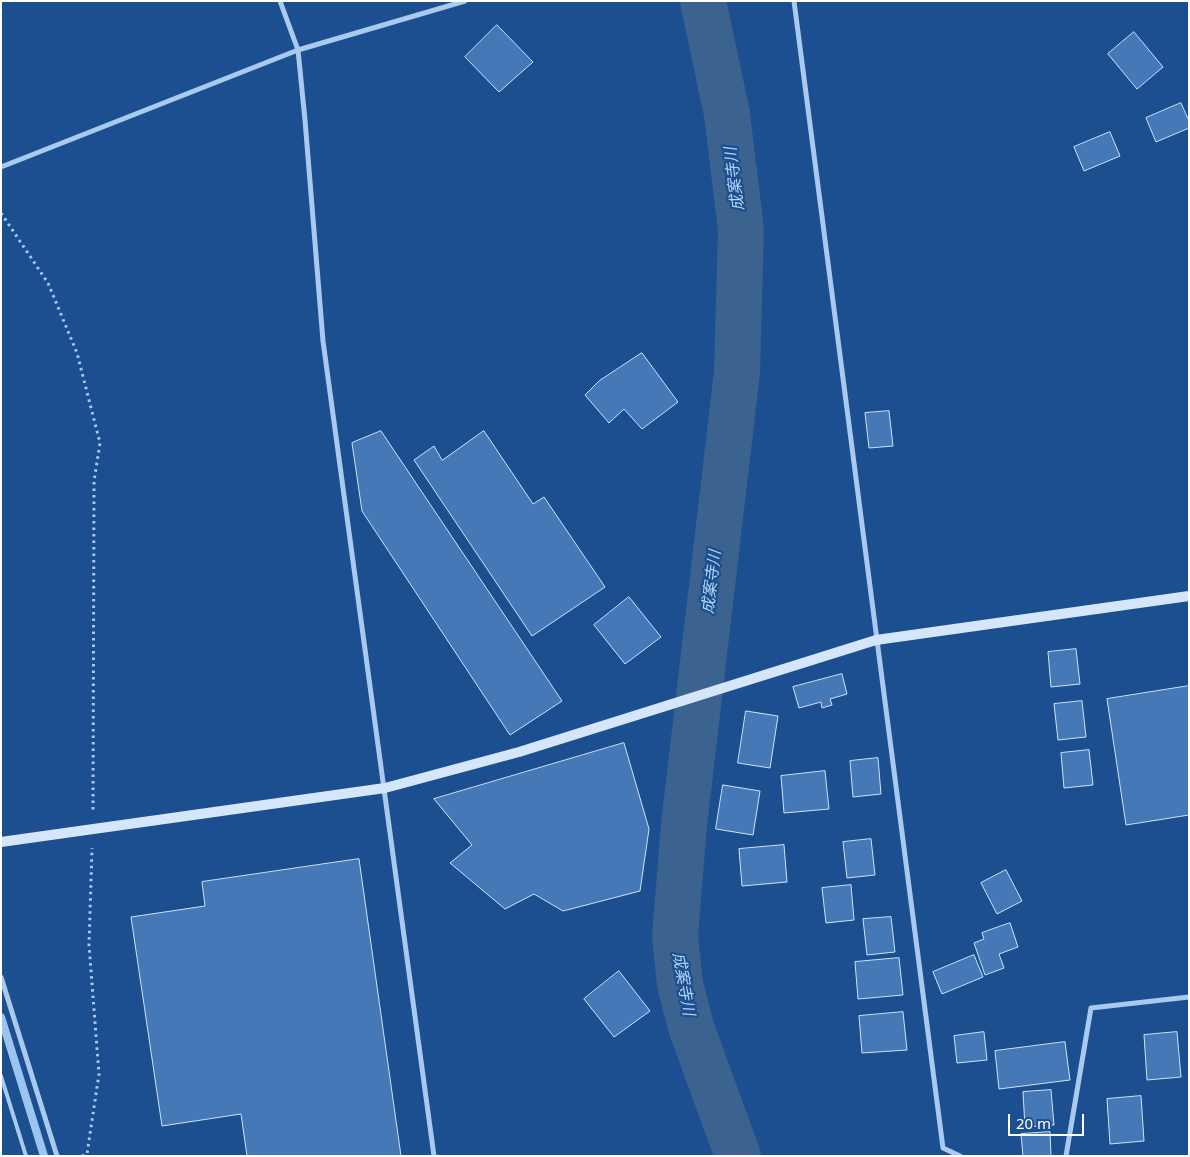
<!DOCTYPE html>
<html>
<head>
<meta charset="utf-8">
<style>
  body { margin:0 }
  #map { position:relative; width:1190px; height:1157px; overflow:hidden; background:#1b4f8f; font-family:"Noto Sans",sans-serif }
  canvas { display:block }
  .frame { position:absolute; inset:0; border:2px solid #fff; pointer-events:none }
  .scale { position:absolute; left:1008px; top:1114px; width:76px; height:22px; box-sizing:border-box; border:2px solid #fff; border-top:0; padding-left:6px; font-size:15px; line-height:18px; white-space:nowrap; color:#fff; -webkit-text-stroke:4px #1b4f8f; paint-order:stroke }
</style>
</head>
<body>
<div id="map">
<canvas width="1190" height="1157"></canvas>
<div class="frame"></div>
<div class="scale">20 m</div>
</div>
<script>
const ctx = document.querySelector('canvas').getContext('2d');
ctx.lineJoin = 'round';
function trace(path, color, width, dash) { ctx.strokeStyle = color; ctx.lineWidth = width; ctx.lineCap = dash ? 'butt' : 'round'; ctx.setLineDash(dash || []); ctx.stroke(path); }
function paint(path, color) { ctx.fillStyle = color; ctx.fill(path, 'evenodd'); }
function label(font, color, halo, rows, align = 'center') {
  ctx.font = font + ' "Noto Sans","Noto Sans JP",sans-serif'; ctx.lineWidth = 4.5; ctx.setLineDash([]); ctx.textBaseline = 'middle'; ctx.strokeStyle = halo; ctx.fillStyle = color; for (const [text, x, y, turn = 0] of rows) {
    ctx.save(); ctx.translate(x, y); ctx.rotate((+turn || 0) * Math.PI / 180); ctx.textAlign = isNaN(turn) ? turn : align; if (halo) ctx.strokeText(text, 0, 0); ctx.fillText(text, 0, 0); ctx.restore();
  }
}
trace(new Path2D(`
  M1 1017 44 1156`), '#9cc4f0', 8);
trace(new Path2D(`
  M703 1 727 114 741 230 737 372 684 825 675 936 680 984 691 1027 738 1156`), '#3c6290', 46);
const building = new Path2D(`
  M497 25 533 62 499 92 465 57Z
  M1134 32 1163 67 1137 89 1108 54Z
  M1181 103 1189 121V128L1156 142 1146 118Z
  M1110 132 1120 156 1084 171 1074 147Z
  M642 353 678 402 642 429 624 409 609 423 585 395 599 381Z
  M889 411 893 446 869 448 865 413Z
  M381 431 562 701 510 735 362 511 352 443Z
  M484 431 533 504 544 497 605 587 532 636 414 460 434 446 442 460Z
  M629 597 661 637 625 664 594 625Z
  M1076 649 1080 684 1051 687 1048 652Z
  M842 674 847 694 830 699 832 705 822 708 821 702 799 708 793 687Z
  M1189 686V815L1126 825 1107 699Z
  M1082 701 1086 737 1058 740 1054 704Z
  M746 711 778 716 770 768 738 763Z
  M624 743 649 829 640 891 563 911 534 894 505 909 450 863 472 845 434 799Z
  M1089 750 1093 785 1064 788 1061 753Z
  M878 758 881 794 853 797 850 761Z
  M825 771 829 809 784 813 781 776Z
  M723 785 760 791 753 835 716 829Z
  M871 839 875 875 847 878 843 842Z
  M784 845 787 882 742 886 739 849Z
  M359 859 401 1156H247L241 1114 162 1126 131 917 205 906 202 882Z
  M1006 870 1022 901 997 914 981 883Z
  M851 885 854 920 826 923 822 888Z
  M891 917 895 952 867 955 863 919Z
  M1010 923 1018 947 999 954 1004 968 985 975 974 943 984 939 982 933Z
  M974 955 983 977 942 994 933 972Z
  M899 958 903 995 858 999 855 962Z
  M619 971 650 1011 614 1037 584 999Z
  M903 1012 907 1050 862 1053 859 1016Z
  M984 1032 987 1060 957 1063 954 1036Z
  M1177 1032 1181 1077 1147 1080 1144 1035Z
  M1065 1042 1070 1080 999 1089 995 1051Z
  M1051 1090 1054 1125 1025 1127 1023 1092Z
  M1141 1096 1144 1141 1110 1144 1107 1099Z
  M1050 1132 1051 1156H1023L1021 1134Z`);
paint(building, '#4478b7');
trace(building, '#cfe3fa', 1);
trace(new Path2D(`
  M1 213 48 283 77 353 100 443 94 481 93 811
  M82 1156 87 1154 99 1074 89 945 92 848`), '#a9c9ee', 3, [2.5, 4]);
trace(new Path2D(`
  M1 1076 26 1156`), '#a9c9ee', 4);
trace(new Path2D(`
  M280 1 298 50 305 120 323 341 434 1156
  M794 1 943 1148 960 1156
  M1 167 298 50 465 1
  M1 977 57 1156
  M1066 1156 1091 1008 1189 997`), '#a9c9ee', 5);
trace(new Path2D(`
  M1 842 385 788 519 752 876 640 1189 596`), '#d6e6fa', 10);
label('italic 16px', '#b5d3f5', '#1b4f8f', [
  ["成案寺川",735,179,-97],
  ["成案寺川",712,582,-83],
  ["成案寺川",683,984,80]
]);
</script>
</body>
</html>
